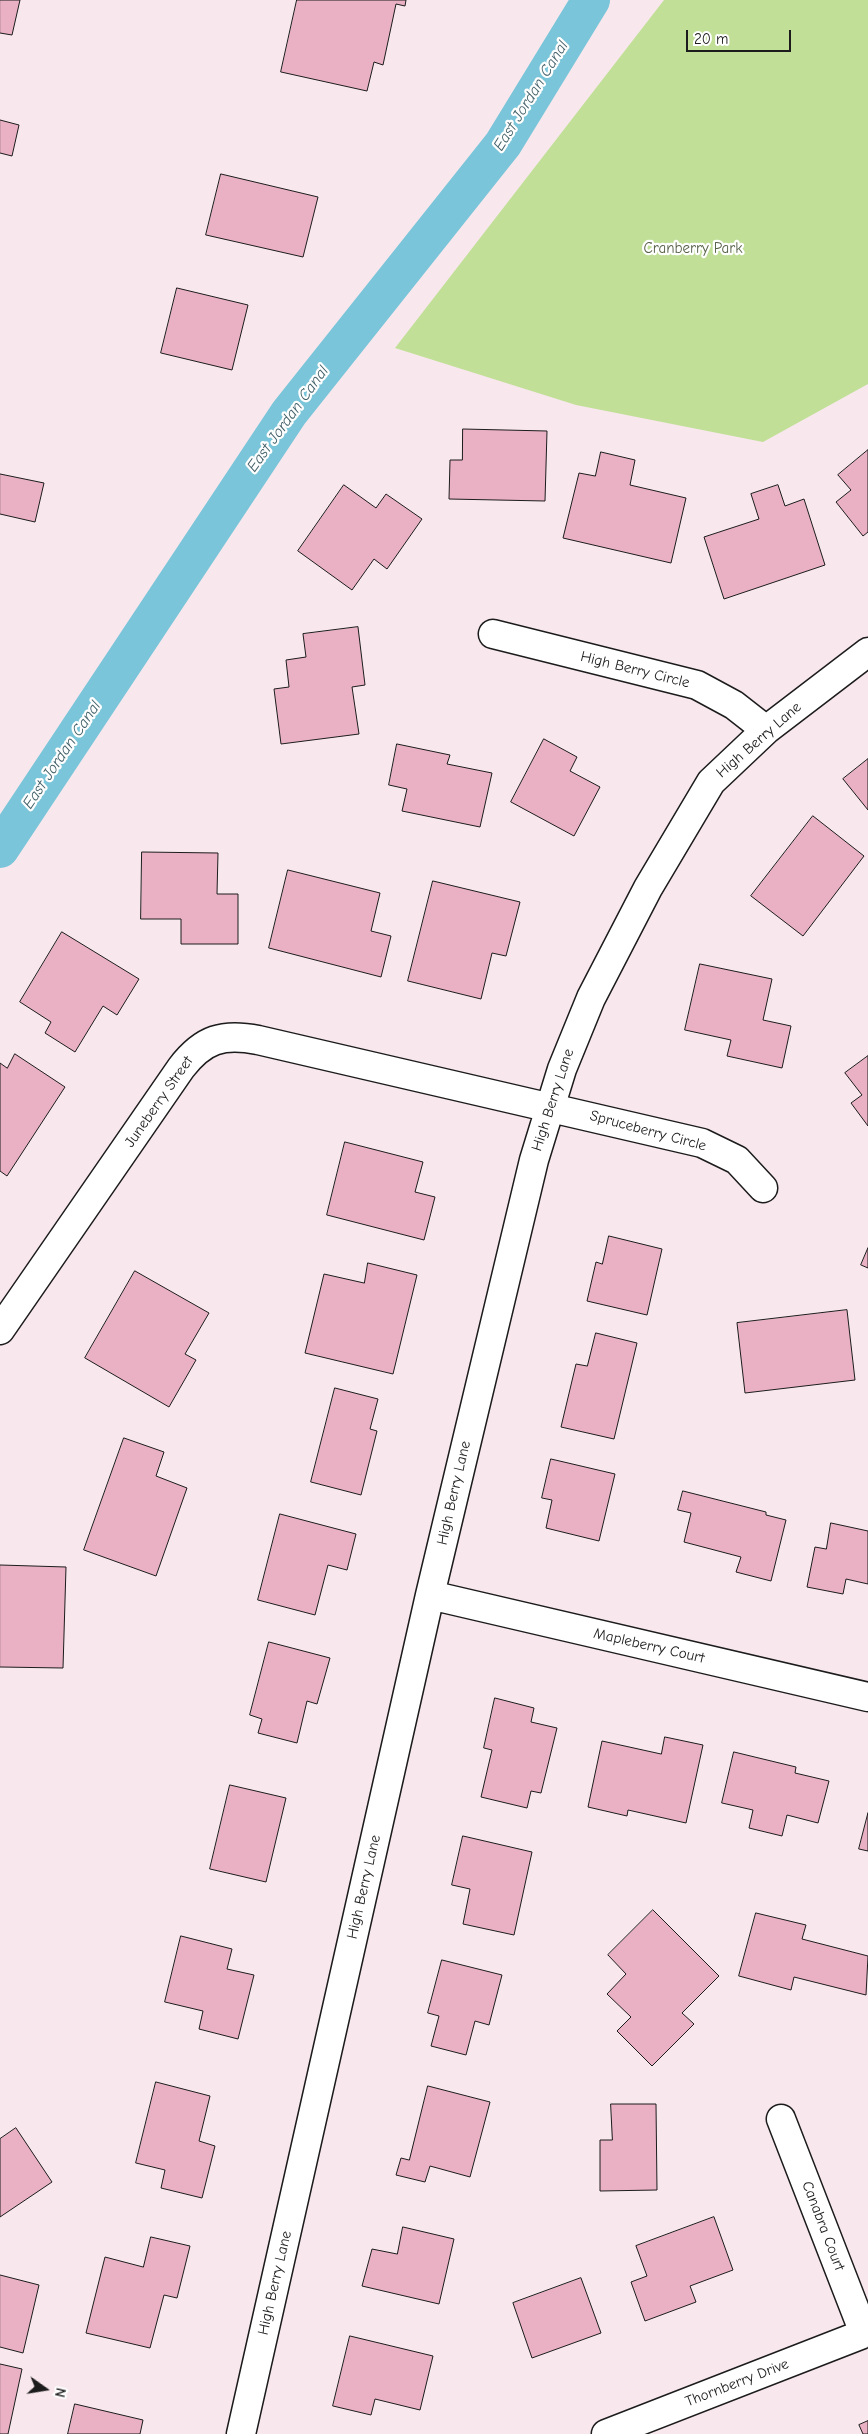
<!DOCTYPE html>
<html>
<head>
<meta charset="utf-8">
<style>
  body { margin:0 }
  #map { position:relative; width:868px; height:2434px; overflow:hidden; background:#f8e8ed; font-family:"Comic Neue",sans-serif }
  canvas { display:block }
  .north { position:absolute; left:20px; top:2364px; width:50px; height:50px; -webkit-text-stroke:4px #fff; paint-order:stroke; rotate:103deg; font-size:14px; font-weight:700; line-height:20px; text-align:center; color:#1c1c1c }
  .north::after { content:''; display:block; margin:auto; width:18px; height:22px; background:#1c1c1c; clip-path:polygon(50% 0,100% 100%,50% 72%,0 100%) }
  .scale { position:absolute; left:686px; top:30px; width:105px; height:22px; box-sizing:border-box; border:2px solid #1c1c1c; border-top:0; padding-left:6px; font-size:15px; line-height:18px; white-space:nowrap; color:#1c1c1c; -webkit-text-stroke:4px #fff; paint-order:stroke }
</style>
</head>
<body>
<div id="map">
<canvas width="868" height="2434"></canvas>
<div class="north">N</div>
<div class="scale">20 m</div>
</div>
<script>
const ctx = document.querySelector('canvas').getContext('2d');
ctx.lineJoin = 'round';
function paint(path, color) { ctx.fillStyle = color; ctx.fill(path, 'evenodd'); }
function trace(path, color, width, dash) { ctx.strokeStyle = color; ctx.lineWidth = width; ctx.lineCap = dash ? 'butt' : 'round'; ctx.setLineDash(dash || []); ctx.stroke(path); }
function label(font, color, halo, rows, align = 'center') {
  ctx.font = font + ' "Comic Neue",sans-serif'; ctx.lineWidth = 4.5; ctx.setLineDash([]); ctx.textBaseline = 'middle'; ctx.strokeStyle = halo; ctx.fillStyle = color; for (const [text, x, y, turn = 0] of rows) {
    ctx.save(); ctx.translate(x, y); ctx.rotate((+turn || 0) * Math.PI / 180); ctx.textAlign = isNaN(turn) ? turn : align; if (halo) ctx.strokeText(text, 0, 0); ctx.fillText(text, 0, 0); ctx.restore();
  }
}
paint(new Path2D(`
  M664 0H868V384L763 442 576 405 395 348Z`), '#c1df97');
trace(new Path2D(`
  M0 849 289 413 503 144 591 0`), '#7ac5d9', 38);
const building = new Path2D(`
  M0 0H20L12 35 0 33Z
  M297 0H406L405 6 396 4 383 65 374 62 367 91 281 72Z
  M0 120 19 125 12 156 0 153Z
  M221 174 318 197 303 257 206 235Z
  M177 288 248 305 232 370 161 353Z
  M463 429 547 431 545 501 449 499 450 460H462Z
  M868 450V532L863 536 836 502 851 490 838 475Z
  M601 452 635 460 630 485 686 498 671 563 563 538 579 473 595 476Z
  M0 474 44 483 35 522 0 514Z
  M344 485 376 508 386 494 422 519 387 569 374 559 352 590 298 551Z
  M778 485 785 506 804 499 825 565 724 599 704 537 759 519 751 494Z
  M358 627 365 685 352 687 359 734 281 744 274 689 289 687 286 660 306 657 303 634Z
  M544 739 577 757 570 771 600 787 574 836 511 802Z
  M397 744 450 755 447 764 492 773 480 827 402 811 407 789 389 785Z
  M868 759V810L843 779Z
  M813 816 864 856 803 936 751 896Z
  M142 852 218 853 217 894H238V944H181V919H141Z
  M288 870 380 893 371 931 391 936 381 977 269 948Z
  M433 881 520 902 506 956 492 953 481 999 408 981Z
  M62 932 139 979 117 1015 103 1006 75 1052 45 1033 51 1022 20 1002Z
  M700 964 772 979 763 1020 791 1026 782 1068 727 1056 731 1040 685 1030Z
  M15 1054 65 1087 7 1176 0 1171V1063L7 1068Z
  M868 1056V1126L851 1103 862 1095 845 1073Z
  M345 1142 423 1162 415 1192 435 1197 424 1240 327 1215Z
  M609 1236 662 1249 647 1315 587 1301 596 1262 602 1264Z
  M868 1248V1268L861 1265Z
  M368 1263 417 1275 393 1374 305 1353 324 1274 364 1283Z
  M135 1271 209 1313 185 1354 196 1360 169 1407 85 1358Z
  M847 1310 855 1380 745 1393 737 1323Z
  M596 1333 637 1343 614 1439 561 1427 576 1364 587 1366Z
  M335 1388 378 1399 370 1429 377 1431 361 1495 311 1482Z
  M124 1438 164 1452 156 1476 187 1488 156 1576 84 1550Z
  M551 1459 615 1474 599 1541 546 1528 552 1500 542 1498Z
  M683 1491 766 1512V1515L786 1520 771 1581 736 1572 741 1557 684 1542 691 1513 678 1510Z
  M280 1514 356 1534 347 1570 328 1565 315 1615 258 1600Z
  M831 1523 868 1531V1584L846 1579 843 1594 807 1587 815 1547 826 1549Z
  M0 1565 66 1567 63 1668 0 1667Z
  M269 1642 330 1658 317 1704 307 1701 297 1743 258 1733 262 1719 250 1715Z
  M495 1698 534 1708 531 1722 557 1728 541 1793 531 1791 527 1808 481 1797 492 1750 484 1748Z
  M665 1737 703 1745 686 1823 628 1810 627 1816 588 1807 602 1741 661 1754Z
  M734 1752 796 1767 795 1773 829 1781 818 1823 787 1815 782 1836 749 1828 753 1810 722 1803Z
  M230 1785 286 1798 266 1882 210 1869Z
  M868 1813V1851L859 1849Z
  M463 1836 532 1852 514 1935 463 1924 470 1889 452 1885Z
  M653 1910 719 1976 682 2013 694 2024 652 2066 617 2031 631 2017 607 1994 626 1974 608 1955Z
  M756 1913 806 1925 802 1939 868 1956 866 1995 794 1977 791 1990 739 1976Z
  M181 1936 232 1949 227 1969 254 1975 238 2039 199 2029 203 2011 165 2002Z
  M442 1960 502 1975 489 2025 475 2021 466 2055 431 2046 439 2016 428 2013Z
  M156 2082 210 2096 199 2141 215 2146 202 2198 161 2188 165 2170 136 2163Z
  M428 2086 490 2102 470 2177 430 2166 425 2182 396 2175 401 2158 409 2160Z
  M611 2104H656L657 2190 600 2191V2140H612Z
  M16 2128 52 2182 0 2217V2139Z
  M714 2217 733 2270 690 2286 696 2302 645 2321 631 2282 647 2276 636 2246Z
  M403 2227 454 2239 439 2304 362 2286 372 2249 397 2254Z
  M151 2237 190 2246 177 2298 164 2295 150 2348 86 2333 105 2257 143 2267Z
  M0 2275 39 2285 23 2353 0 2347Z
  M581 2278 601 2333 532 2358 513 2303Z
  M350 2336 433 2356 420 2410 375 2399 371 2415 333 2406Z
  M0 2364 22 2369 8 2434H0Z
  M75 2404 143 2420 140 2434H68Z
  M868 2421V2434H863L859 2425Z`);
paint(building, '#e9b1c3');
trace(building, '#1c1c1c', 1);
const street = new Path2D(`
  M493 634 697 685 734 705 766 730
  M0 1330 181 1068C203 1039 223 1033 258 1040L702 1143 737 1160 763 1188
  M430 1595 868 1697
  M781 2119 864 2333
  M241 2434 430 1595 534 1160 562 1069 591 998 648 888 711 782 766 730 868 652
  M606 2434 868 2332`);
trace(street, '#1c1c1c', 31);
trace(street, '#fff', 28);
label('15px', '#566047', '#fff', [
  ["Cranberry Park",693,249]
]);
label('15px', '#1c1c1c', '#fff', [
  ["High Berry Circle",635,670,14],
  ["High Berry Lane",759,740,-41],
  ["High Berry Lane",553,1100,-72],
  ["Juneberry Street",159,1102,-55],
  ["Spruceberry Circle",648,1131,15],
  ["High Berry Lane",454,1493,-77],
  ["Mapleberry Court",649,1646,13],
  ["High Berry Lane",364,1887,-77],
  ["Canabra Court",823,2226,69],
  ["High Berry Lane",275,2283,-77],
  ["Thornberry Drive",737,2383,-21]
]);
label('italic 16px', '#426068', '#fff', [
  ["East Jordan Canal",531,96,-58],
  ["East Jordan Canal",288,419,-54],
  ["East Jordan Canal",62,755,-56]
]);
</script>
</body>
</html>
